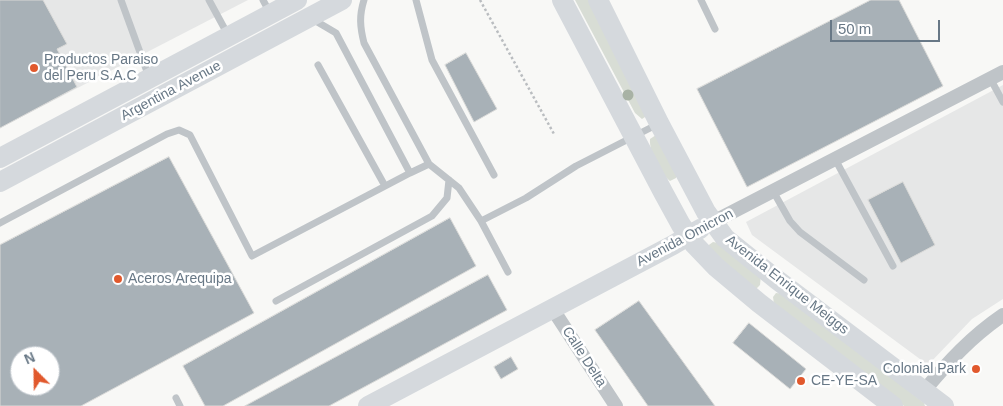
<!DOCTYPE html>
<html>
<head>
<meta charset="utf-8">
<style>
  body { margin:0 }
  #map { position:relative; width:1003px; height:406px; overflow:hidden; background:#f8f8f6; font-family:Helvetica,sans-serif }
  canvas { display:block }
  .north { position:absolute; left:10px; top:346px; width:50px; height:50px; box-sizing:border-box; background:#fff; border:1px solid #c3c9cf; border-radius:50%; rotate:337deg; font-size:14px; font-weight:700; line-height:20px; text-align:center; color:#687886 }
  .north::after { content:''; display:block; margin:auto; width:18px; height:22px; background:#e1592d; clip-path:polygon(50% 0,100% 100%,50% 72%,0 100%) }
  .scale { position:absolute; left:830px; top:20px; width:110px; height:22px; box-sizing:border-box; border:2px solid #687886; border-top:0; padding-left:6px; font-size:15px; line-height:18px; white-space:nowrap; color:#687886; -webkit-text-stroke:4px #fff; paint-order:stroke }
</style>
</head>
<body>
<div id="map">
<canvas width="1003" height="406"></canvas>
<div class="north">N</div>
<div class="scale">50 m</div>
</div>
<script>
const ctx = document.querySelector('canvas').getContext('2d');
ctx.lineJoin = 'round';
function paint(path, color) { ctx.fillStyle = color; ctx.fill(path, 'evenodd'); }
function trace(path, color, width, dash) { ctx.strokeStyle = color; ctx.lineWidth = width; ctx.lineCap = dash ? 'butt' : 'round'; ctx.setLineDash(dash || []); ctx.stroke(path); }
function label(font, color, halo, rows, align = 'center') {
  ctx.font = font + ' Helvetica,sans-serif'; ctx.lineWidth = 5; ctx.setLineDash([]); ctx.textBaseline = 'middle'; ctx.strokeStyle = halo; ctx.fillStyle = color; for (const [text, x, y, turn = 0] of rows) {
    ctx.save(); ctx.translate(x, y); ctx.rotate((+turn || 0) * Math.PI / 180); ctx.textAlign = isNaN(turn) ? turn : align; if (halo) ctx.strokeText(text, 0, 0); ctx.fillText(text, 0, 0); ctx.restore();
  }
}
paint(new Path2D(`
  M0 0H248L0 128Z
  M1003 85V299L972 319 928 365 752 235 746 222Z`), '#e6e7e7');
paint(new Path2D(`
  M575 0H589L648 112 645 117 642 119 635 113Z
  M656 135 679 169 676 178 670 181C660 173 649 152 650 139Z
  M713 242 723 244 761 275 760 285 755 290 706 247Z
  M776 293 784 294 924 403 925 406H904L774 304 773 297Z`), '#d8ddd5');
const building = new Path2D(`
  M0 0H43L67 44 57 49 77 87 0 128Z
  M871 0H899L943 86 747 187 697 89Z
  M466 53 497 109 474 122 445 65Z
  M169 157 254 313 81 406H0V245ZM20 356H50V386H20Z
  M903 182 935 245 901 263 868 200Z
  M450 218 476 266 223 406H205L183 366Z
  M488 275 507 310 329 406H245Z
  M639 301 715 406H648L595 330Z
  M749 323 806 369 790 389 733 343Z
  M511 357 518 369 501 379 494 367Z`);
paint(building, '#a8b1b7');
trace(building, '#dadad8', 1);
trace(new Path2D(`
  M480 0 554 134`), '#babdc0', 2.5, [2.5, 2.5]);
trace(new Path2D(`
  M121 0 149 77
  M209 0 228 35
  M263 0 270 13
  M364 0C359 16 360 27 364 43L429 164
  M416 0 432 60 494 175
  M701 0 715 29
  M314 20 336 33 410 173
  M318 65 385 186
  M990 78 1003 102
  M835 159 893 266
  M773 191 790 221 800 232 864 280
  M481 221 526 198 576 166 658 124
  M0 223 167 134 179 130 190 135 252 256 410 173 429 164 459 188 481 221 508 272
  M276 301 432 216 447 198 449 180
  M176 398 180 406`), '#bfc4c8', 7);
trace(new Path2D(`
  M713 222 1003 72
  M552 308 616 406
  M924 391C948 362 972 336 1003 315`), '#bfc4c8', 14);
trace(new Path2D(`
  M562 0 663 192 681 225 694 244 716 267 759 303 893 406
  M598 0 659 123 706 212 725 238 776 279 944 406
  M0 158 297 0
  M0 182 342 0
  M368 406 673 245 700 229`), '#d5d9dd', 20);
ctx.fillStyle = '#a8b2a5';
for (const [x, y] of [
  [628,95]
]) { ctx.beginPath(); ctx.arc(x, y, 5.5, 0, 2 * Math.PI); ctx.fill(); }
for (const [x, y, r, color] of [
  [34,68,5,"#e1592d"],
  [118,279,5,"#e1592d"],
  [976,369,5,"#e1592d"],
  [801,381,5,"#e1592d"]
]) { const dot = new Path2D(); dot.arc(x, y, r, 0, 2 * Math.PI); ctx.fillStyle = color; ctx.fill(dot); trace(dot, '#fff', 2); }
label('14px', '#687886', '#fff', [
  ["Productos Paraiso",44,60],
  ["del Peru S.A.C",44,76],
  ["Aceros Arequipa",128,279],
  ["Colonial Park",966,369,"right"],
  ["CE-YE-SA",811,381]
], 'left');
label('14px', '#687886', '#fff', [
  ["Argentina Avenue",171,91,-28],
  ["Avenida Omicron",685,238,-28],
  ["Avenida Enrique Meiggs",787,285,38],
  ["Calle Delta",584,357,57]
]);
</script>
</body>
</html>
